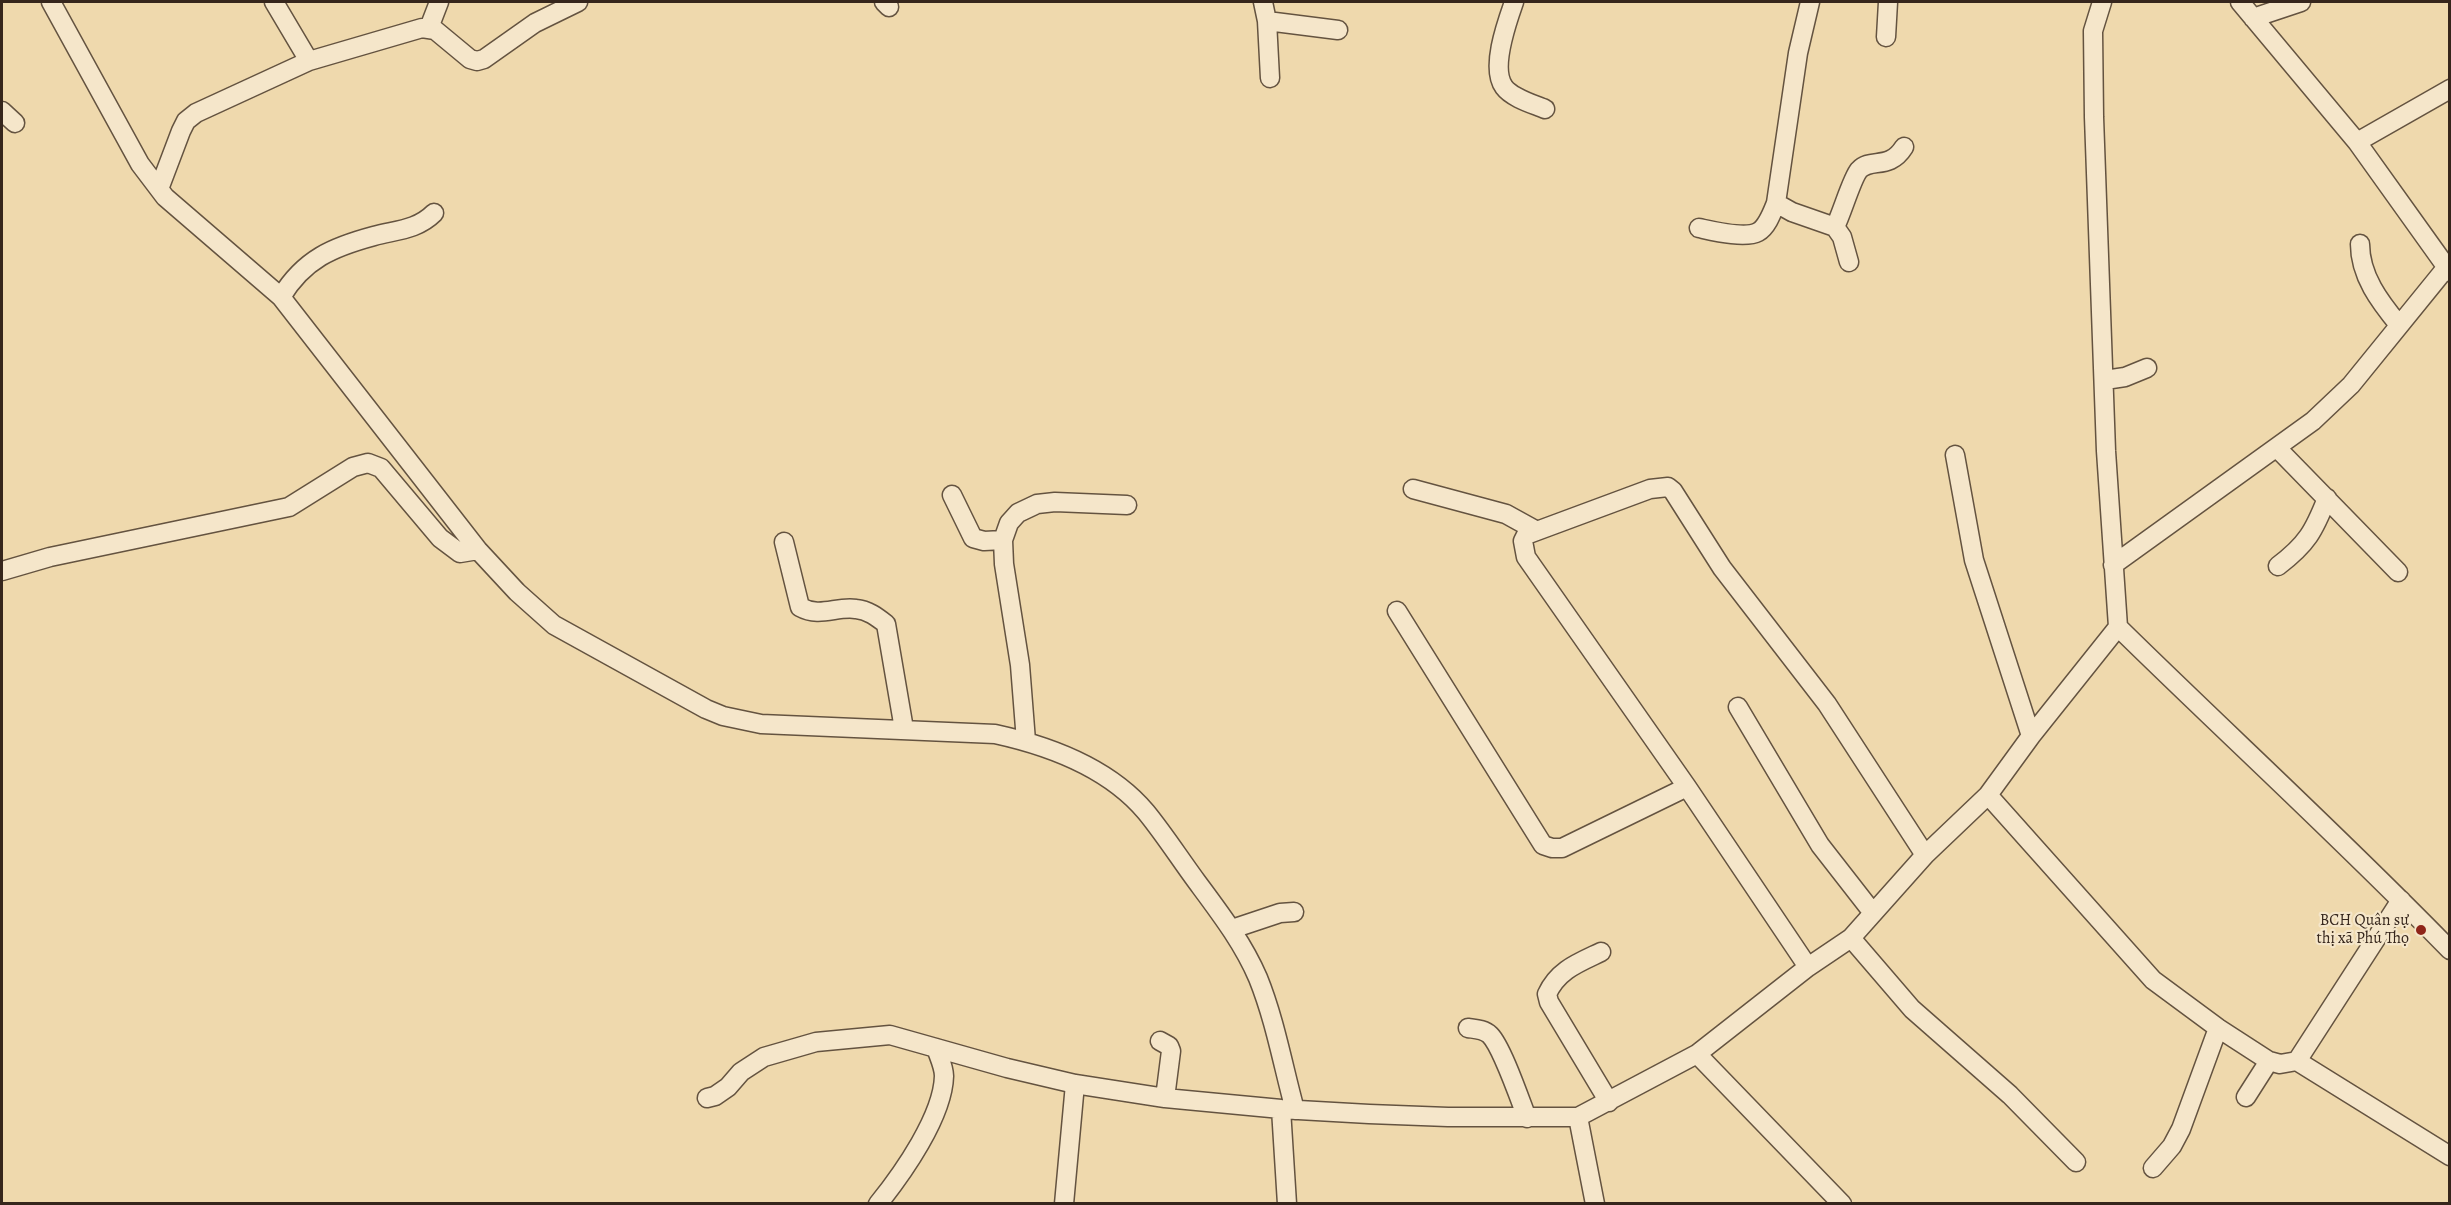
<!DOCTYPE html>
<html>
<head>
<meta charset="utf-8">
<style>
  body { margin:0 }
  #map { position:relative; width:2451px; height:1205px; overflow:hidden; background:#efd9ad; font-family:Alegreya,serif }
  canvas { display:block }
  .frame { position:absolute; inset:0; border:3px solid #36261c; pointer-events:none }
</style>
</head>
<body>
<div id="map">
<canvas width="2451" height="1205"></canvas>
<div class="frame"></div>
</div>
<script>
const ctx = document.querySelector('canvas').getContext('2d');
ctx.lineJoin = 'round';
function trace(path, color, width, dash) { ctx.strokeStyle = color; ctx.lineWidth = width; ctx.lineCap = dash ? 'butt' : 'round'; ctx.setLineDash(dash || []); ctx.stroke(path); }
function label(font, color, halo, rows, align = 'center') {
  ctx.font = font + ' Alegreya,serif'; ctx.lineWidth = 4.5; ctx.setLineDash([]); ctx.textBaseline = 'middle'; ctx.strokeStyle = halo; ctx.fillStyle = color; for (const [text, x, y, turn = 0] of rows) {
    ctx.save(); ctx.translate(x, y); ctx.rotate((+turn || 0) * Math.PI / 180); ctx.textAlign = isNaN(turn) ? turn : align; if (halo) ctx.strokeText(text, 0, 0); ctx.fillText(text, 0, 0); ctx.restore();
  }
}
const minor = new Path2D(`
  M51 2 140 164 165 197 281 297 478 550 517 592 554 625 706 709 723 716 761 724 995 734C1050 746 1109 768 1146 812 1164 834 1180 859 1197 882 1220 913 1243 943 1258 978 1275 1020 1283 1066 1295 1110
  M274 2 309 61
  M884 2 889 7
  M1263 2 1267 21 1270 78
  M1514 2C1507 22 1490 68 1504 87 1512 98 1533 104 1545 109
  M2102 2 2093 31 2094 117 2106 451 2118 627C2228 735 2342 839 2450 950
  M2240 2 2357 142 2450 272
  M2253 18 2301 2
  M1267 21 1338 30
  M429 28 439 2
  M1886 37 1888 2
  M2 111 15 123
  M2357 142 2450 89
  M159 189 181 131 186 121 196 113 309 61 422 28 435 30 470 59 477 61 484 59 535 23 578 2
  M1776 203 1792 212 1835 227 1842 237 1849 262
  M1835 227C1842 213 1852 178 1859 170 1871 157 1889 171 1904 147
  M1699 228C1713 231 1745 239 1758 232 1767 227 1772 213 1776 203L1798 53 1810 2
  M2360 244C2360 276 2380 302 2399 325
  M281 297C304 259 333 247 374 236 396 230 417 230 434 213
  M2105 380 2125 377 2147 368
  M2277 448 2398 572
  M1955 455 1974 560 2031 736
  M1413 489 1506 514 1535 530
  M952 495 973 538 984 541 1003 540
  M784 542 800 607C820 618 836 606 856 609 868 610 877 617 886 624L904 729
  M2113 565 2313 421 2351 385 2446 268
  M2278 566C2307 544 2314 531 2327 498
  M2 571 50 557 289 507 353 467 368 463 381 468 440 538 460 553 478 550
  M1397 611 1543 845 1552 848H1562L1687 787
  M1738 707 1820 845 1873 913
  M1026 741 1020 665 1004 564 1003 540 1009 523 1018 513 1037 504 1055 502 1127 505
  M1988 795 2153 980 2218 1028 2269 1061 2280 1064 2297 1061 2450 1156
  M1232 929 1280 913 1294 912
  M1851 938 1912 1009 2010 1095 2076 1162
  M1601 952C1578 963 1558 970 1547 994L1549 1002 1609 1102
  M1808 967 1687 787 1526 557 1523 541 1526 535 1650 489 1668 487 1673 491 1722 568 1827 704 1925 855
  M1468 1028C1475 1029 1484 1029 1490 1035 1502 1047 1520 1100 1527 1118
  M1160 1041 1169 1046 1171 1051 1165 1098
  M1697 1054 1842 1204
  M2297 1061 2401 900
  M2246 1097 2269 1061
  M707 1098 715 1096 728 1087 741 1072 764 1057 816 1042 890 1035 1007 1068 1075 1084 1165 1098 1281 1109 1369 1114 1448 1117H1578L1697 1054 1808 967 1851 938 1925 855 1988 795 2031 736 2118 627
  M1281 1109 1287 1204
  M1578 1117 1595 1204
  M2153 1168 2172 1146 2181 1129 2218 1028
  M878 1204C903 1173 943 1116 944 1076 944 1067 939 1057 936 1048
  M1064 1204 1075 1084`);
trace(minor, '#645340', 21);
trace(minor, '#f5e6ca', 18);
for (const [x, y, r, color] of [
  [2421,930,6,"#8f2418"]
]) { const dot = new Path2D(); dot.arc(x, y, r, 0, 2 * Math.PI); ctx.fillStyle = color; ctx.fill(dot); trace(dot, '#f5e6ca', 2); }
label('16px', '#36261c', '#f5e6ca', [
  ["BCH Quân sự",2409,921],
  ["thị xã Phú Thọ",2409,939]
], 'right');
</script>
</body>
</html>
